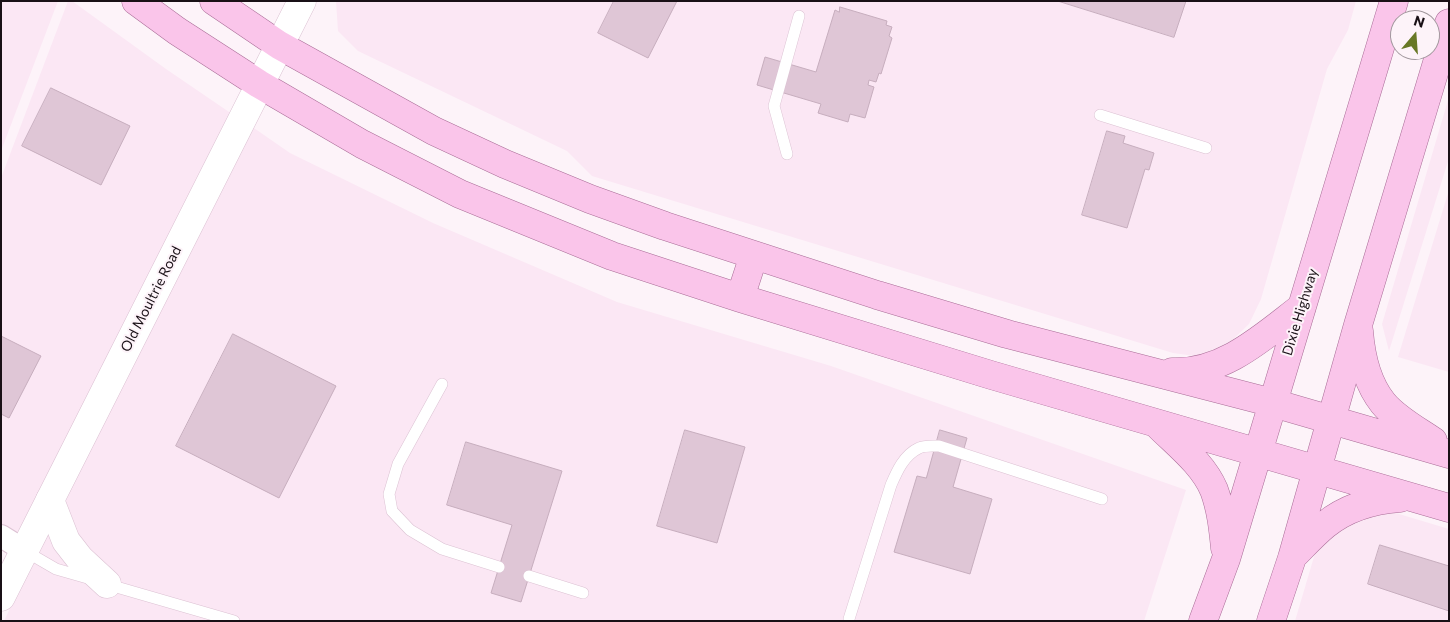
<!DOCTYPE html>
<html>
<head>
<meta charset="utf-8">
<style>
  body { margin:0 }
  #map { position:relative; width:1450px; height:622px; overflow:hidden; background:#fdf3f9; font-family:Commissioner,sans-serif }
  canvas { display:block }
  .frame { position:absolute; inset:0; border:2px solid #191016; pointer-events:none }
  .north { position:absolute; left:1390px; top:10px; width:50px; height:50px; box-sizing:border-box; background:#fdf3f9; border:1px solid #a2989e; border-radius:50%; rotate:18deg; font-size:14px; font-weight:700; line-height:20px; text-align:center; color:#191016 }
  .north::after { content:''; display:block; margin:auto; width:18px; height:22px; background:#687826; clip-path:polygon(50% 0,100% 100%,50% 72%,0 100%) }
</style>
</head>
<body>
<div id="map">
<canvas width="1450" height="622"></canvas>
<div class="frame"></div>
<div class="north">N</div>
</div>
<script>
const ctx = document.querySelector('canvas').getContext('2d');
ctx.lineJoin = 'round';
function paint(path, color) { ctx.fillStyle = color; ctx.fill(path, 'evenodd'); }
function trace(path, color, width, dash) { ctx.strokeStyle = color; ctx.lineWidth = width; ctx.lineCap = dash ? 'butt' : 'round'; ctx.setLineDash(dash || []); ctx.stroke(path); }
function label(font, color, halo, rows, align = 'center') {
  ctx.font = font + ' Commissioner,sans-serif'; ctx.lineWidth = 4; ctx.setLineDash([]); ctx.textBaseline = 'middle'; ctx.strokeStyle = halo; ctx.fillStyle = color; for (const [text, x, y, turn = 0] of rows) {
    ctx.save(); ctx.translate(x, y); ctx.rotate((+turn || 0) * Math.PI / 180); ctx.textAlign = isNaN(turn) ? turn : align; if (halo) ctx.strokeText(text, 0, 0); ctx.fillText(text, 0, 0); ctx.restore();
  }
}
paint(new Path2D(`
  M1 1H58L1 151Z
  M68 1H72L166 69 232 114 17 542 1 531V178Z
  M336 1H1356L1348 30 1327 69 1261 299 1249 324 1224 348 1211 355 1195 356 1173 353 592 176 567 151 358 51 338 31Z
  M1449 97V158L1389 351 1382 324Z
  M251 126 290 153 433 223 617 302 831 366 1186 490 1144 621H4L33 560Z
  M1449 190V372L1398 357Z
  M1389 511 1449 529V621H1295L1316 550 1331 534 1359 517Z`), '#fbe7f4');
const building = new Path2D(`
  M614 1H677L648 58 598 33Z
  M1058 1H1186L1174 37Z
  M840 7 887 21 886 25 892 27 889 36 892 38 881 74 879 73 876 82 869 80 868 85 874 87 865 118 850 114 848 122 818 113 821 104 757 85 765 57 816 72 835 10 839 12Z
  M51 88 130 126 101 185 22 146Z
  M1107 131 1125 136 1123 143 1154 153 1149 170 1145 169 1127 228 1082 215Z
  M233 334 336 386 279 498 176 446Z
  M1 336 41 356 9 418 1 414Z
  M685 430 745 447 717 543 657 526Z
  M940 430 967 438 953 487 992 499 970 574 894 552 917 476 926 478Z
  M466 442 562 471 521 602 491 593 512 525 447 505Z
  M1380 545 1449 566V611L1368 584Z`);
paint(building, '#dfc6d6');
trace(building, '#c7aebe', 1);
const service = new Path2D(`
  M1100 115 1206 148
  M787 154 774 106 799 16
  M442 384 398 464 389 494 392 511 410 530 442 549 499 567
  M25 551 56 569 91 579
  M529 576 583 593
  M106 584 234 621
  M849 619 891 485C897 471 904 455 919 448 925 445 933 446 939 446L1102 499`);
const minor = new Path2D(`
  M1 536 25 551`);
const tertiary = new Path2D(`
  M50 500 66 541 80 559 107 584`);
const secondary = new Path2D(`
  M1 597 302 1`);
const primary = new Path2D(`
  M136 1 177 31 259 84 362 144 460 194 612 256 740 298 991 375 1449 508
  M214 1 279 45 434 131 505 164 590 199 665 226 877 295 1007 334 1273 403 1449 454
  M740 298 754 255
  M1359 331C1361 357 1367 383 1383 403 1396 419 1417 430 1433 441
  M1172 372C1224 374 1264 336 1302 307
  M1158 425C1178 445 1203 464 1214 490 1221 509 1223 528 1225 548
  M1294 555C1304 545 1314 534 1325 525 1347 507 1372 500 1400 498
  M1203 621 1226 559 1394 1
  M1271 621 1292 558 1358 325 1449 23`);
trace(service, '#dcc2d3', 12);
trace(minor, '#dcc2d3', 24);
trace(tertiary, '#dcc2d3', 29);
trace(secondary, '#dcc2d3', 29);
trace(primary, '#a96d97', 29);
trace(service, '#fff', 11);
trace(minor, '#fff', 22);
trace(tertiary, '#fff', 28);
trace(secondary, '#fff', 28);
trace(primary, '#fac5ea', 28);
label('14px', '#191016', '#fdf3f9', [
  ["Old Moultrie Road",151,299,-63],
  ["Dixie Highway",1300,312,-73]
]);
</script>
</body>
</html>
